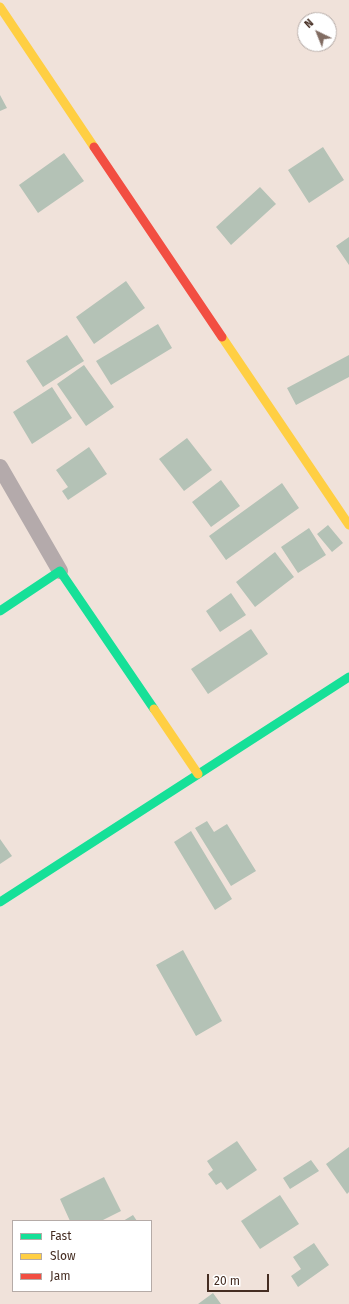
<!DOCTYPE html>
<html>
<head>
<meta charset="utf-8">
<style>
  body { margin:0 }
  #map { position:relative; width:349px; height:1304px; overflow:hidden; background:#f0e2da; font-family:"Fira Sans",sans-serif }
  canvas { display:block }
  .legend { position:absolute; left:12px; top:1220px; width:140px; height:72px; box-sizing:border-box; background:#fff; border:1px solid #b5aba7; margin:0; padding:5px 7px; list-style:none; font-size:12px; color:#452d22 }
  .legend li { display:flex; align-items:center; gap:8px; height:20px }
  .legend b { width:20px; border:1px solid #b5aba7 }
  .north { position:absolute; left:297px; top:12px; width:40px; height:40px; box-sizing:border-box; background:#fff; border:1px solid #b5aba7; border-radius:50%; rotate:317deg; font-size:11px; font-weight:700; line-height:16px; text-align:center; color:#452d22 }
  .north::after { content:''; display:block; margin:auto; width:14px; height:18px; background:#816c62; clip-path:polygon(50% 0,100% 100%,50% 72%,0 100%) }
  .scale { position:absolute; left:207px; top:1274px; width:62px; height:18px; box-sizing:border-box; border:2px solid #452d22; border-top:0; padding-left:5px; font-size:12px; line-height:14px; white-space:nowrap; color:#452d22; -webkit-text-stroke:3px #fff; paint-order:stroke }
</style>
</head>
<body>
<div id="map">
<canvas width="349" height="1304"></canvas>
<ul class="legend">
<li><b style="height:5px;background:#16e098"></b>Fast</li>
<li><b style="height:5px;background:#ffcf43"></b>Slow</li>
<li><b style="height:5px;background:#f24e42"></b>Jam</li>
</ul>
<div class="north">N</div>
<div class="scale">20 m</div>
</div>
<script>
const ctx = document.querySelector('canvas').getContext('2d');
ctx.lineJoin = 'round';
function paint(path, color) { ctx.fillStyle = color; ctx.fill(path, 'evenodd'); }
function trace(path, color, width, dash) { ctx.strokeStyle = color; ctx.lineWidth = width; ctx.lineCap = dash ? 'butt' : 'round'; ctx.setLineDash(dash || []); ctx.stroke(path); }
paint(new Path2D(`
  M0 95 7 108 0 111Z
  M323 147 344 180 309 203 288 170Z
  M64 153 84 181 38 213 19 185Z
  M260 187 276 204 231 245 216 227Z
  M349 237V265L336 246Z
  M126 281 145 308 94 344 76 317Z
  M158 324 172 348 111 385 96 361Z
  M67 335 84 361 43 387 26 361Z
  M349 355V377L296 405 287 388Z
  M84 365 114 407 86 426 57 384Z
  M52 387 72 418 32 444 13 412Z
  M187 438 212 470 184 491 159 459Z
  M89 447 107 474 68 500 62 491 68 487 56 470Z
  M221 480 240 506 211 527 192 502Z
  M282 483 299 508 226 560 209 536Z
  M328 525 343 543 332 552 317 534Z
  M309 528 326 555 298 573 281 547Z
  M275 552 294 577 255 607 236 582Z
  M231 593 246 615 220 632 206 611Z
  M251 629 268 654 208 694 191 669Z
  M207 821 214 832 227 824 256 871 231 886 195 828Z
  M191 831 232 899 215 910 174 842Z
  M0 839 12 856 0 864Z
  M183 950 222 1021 196 1036 156 965Z
  M237 1141 257 1170 227 1190 221 1182 216 1185 208 1174 213 1170 207 1161Z
  M349 1147V1192L347 1194 326 1164Z
  M311 1160 319 1171 290 1189 283 1178Z
  M104 1177 121 1211 101 1221H70L60 1199Z
  M280 1195 299 1224 260 1249 241 1221Z
  M133 1215 137 1221H123Z
  M314 1243 329 1265 298 1287 291 1276 301 1269 293 1257Z
  M213 1293 221 1304H198Z`), '#b4c2b6');
trace(new Path2D(`
  M0 467 60 571`), '#b4aaab', 16);
trace(new Path2D(`
  M0 611 60 571 154 709
  M0 902 349 677`), '#16e098', 9);
trace(new Path2D(`
  M0 7 94 147
  M222 337 349 525
  M154 709 198 774`), '#ffcf43', 9);
trace(new Path2D(`
  M94 147 222 337`), '#f24e42', 9);
</script>
</body>
</html>
